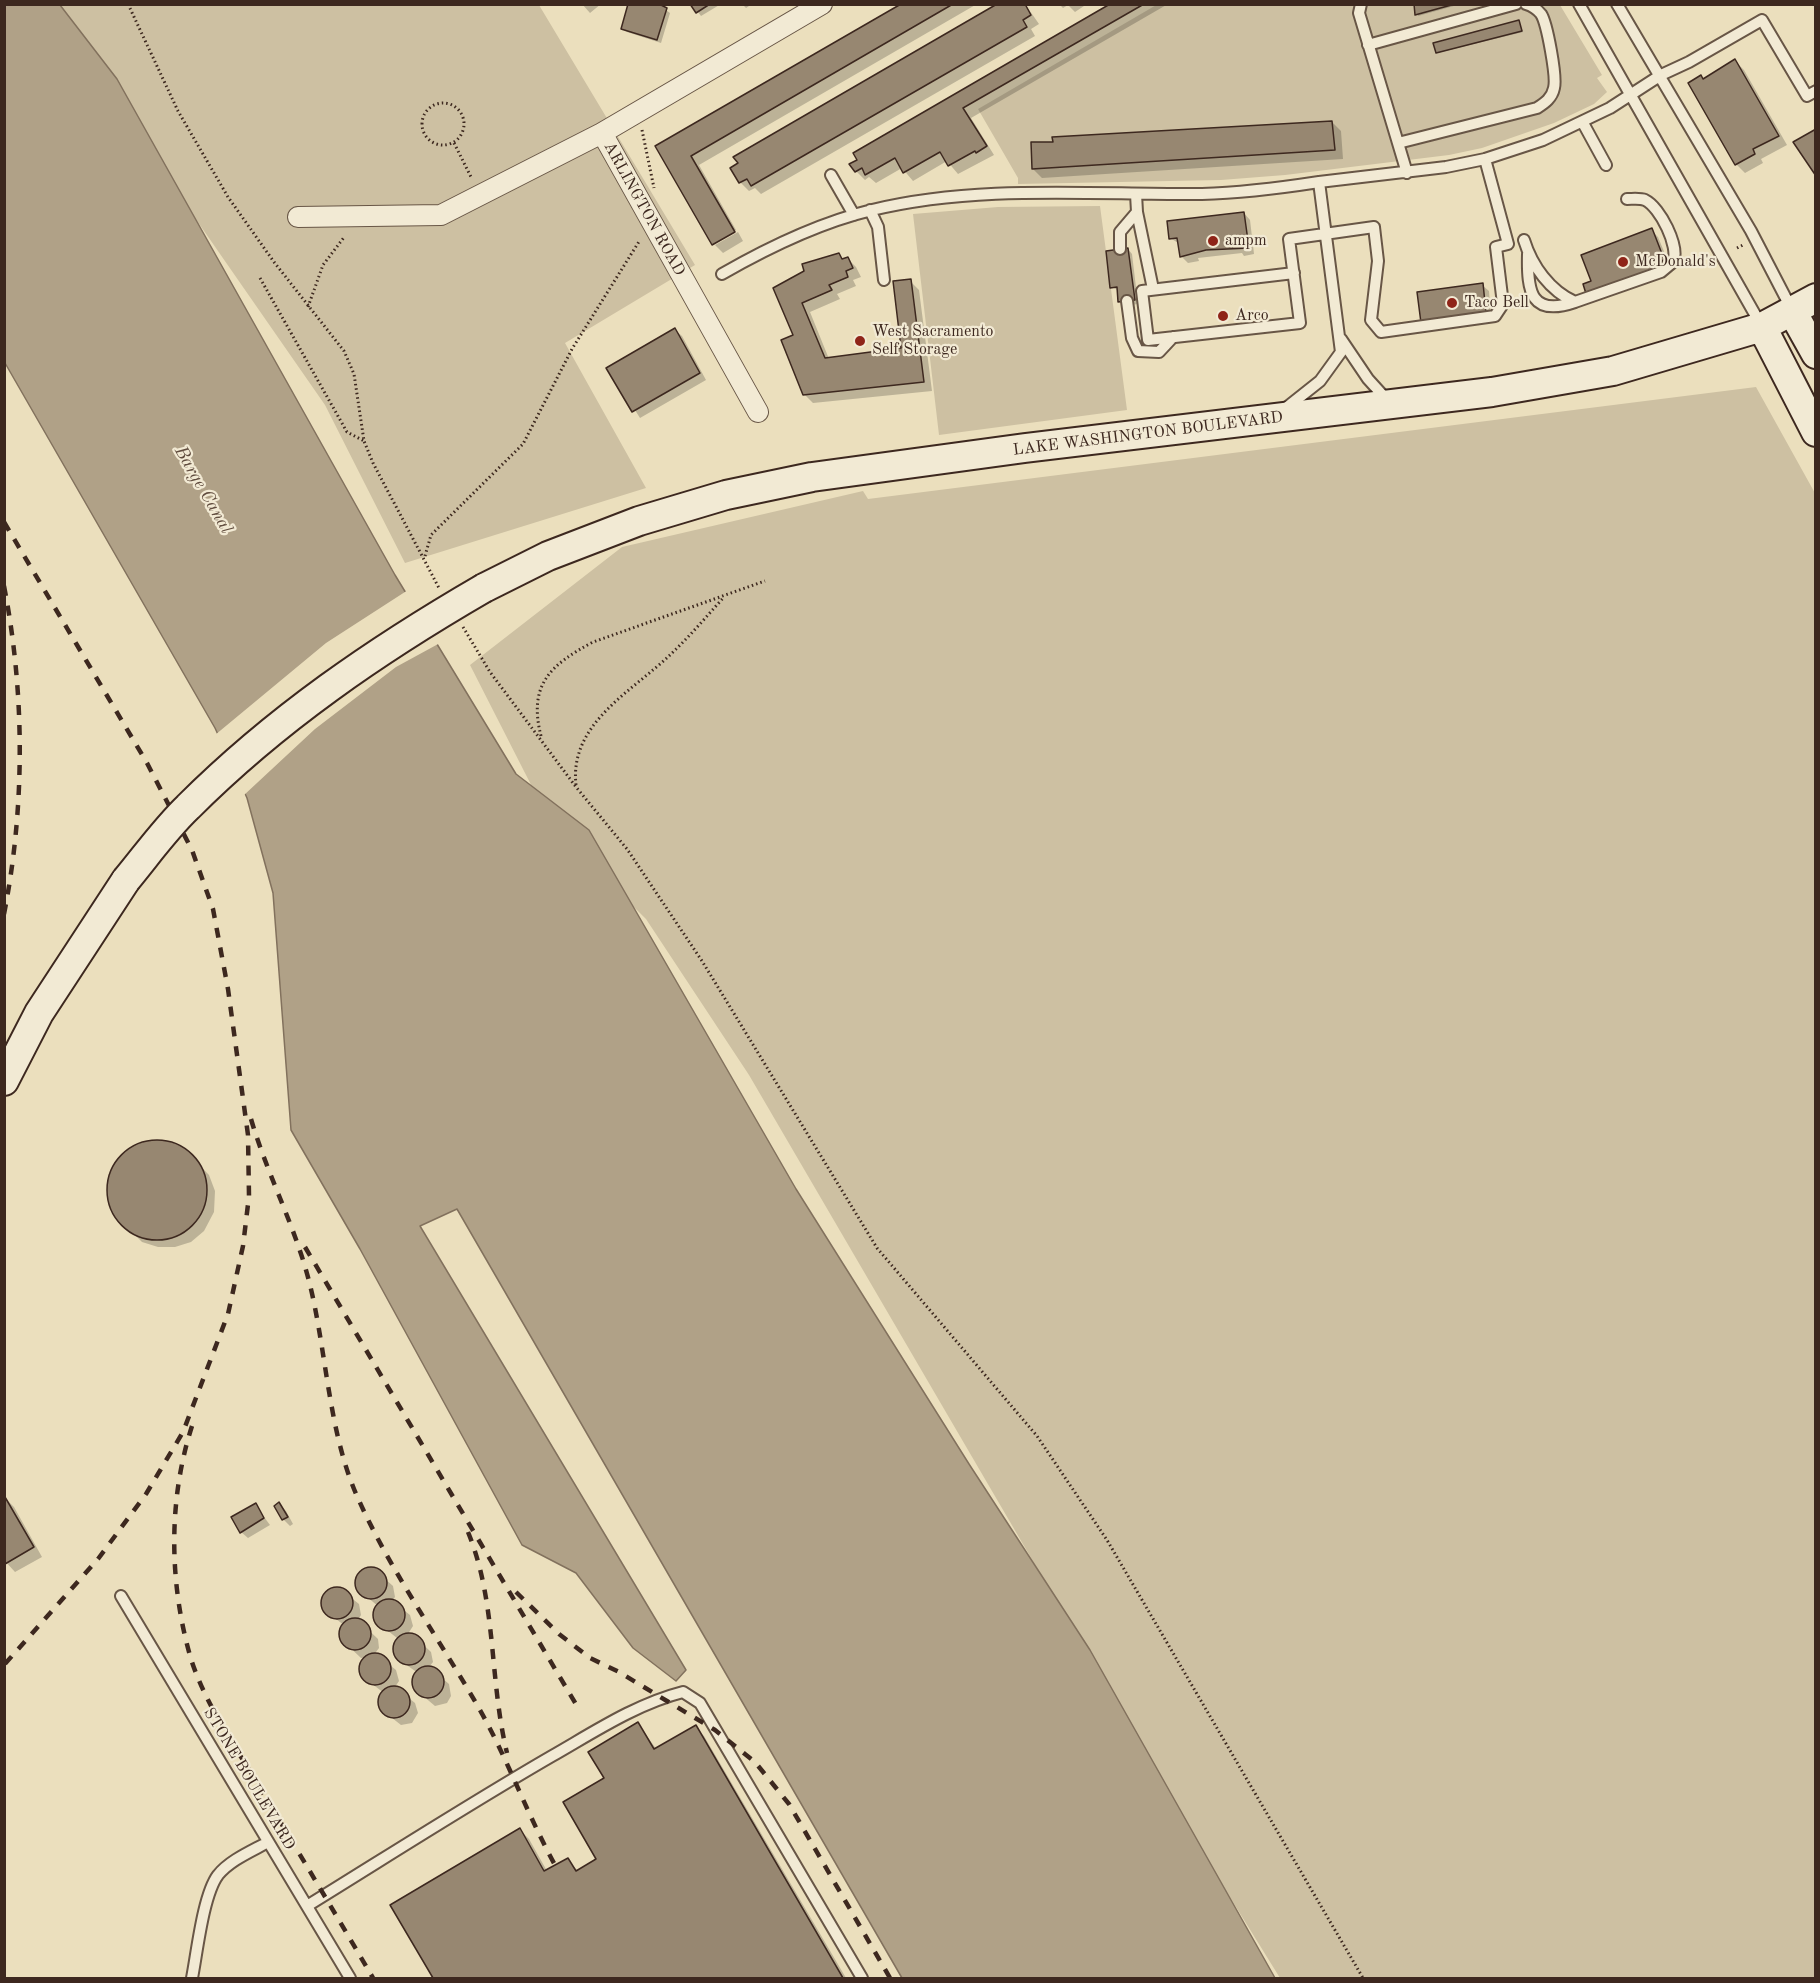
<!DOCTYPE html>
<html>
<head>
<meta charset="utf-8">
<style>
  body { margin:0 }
  #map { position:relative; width:1820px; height:1983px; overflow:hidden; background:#ebdfbd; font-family:"Old Standard TT",serif }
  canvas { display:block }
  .frame { position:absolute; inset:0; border:6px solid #3d281f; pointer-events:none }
</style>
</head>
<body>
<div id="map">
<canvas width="1820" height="1983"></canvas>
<div class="frame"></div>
</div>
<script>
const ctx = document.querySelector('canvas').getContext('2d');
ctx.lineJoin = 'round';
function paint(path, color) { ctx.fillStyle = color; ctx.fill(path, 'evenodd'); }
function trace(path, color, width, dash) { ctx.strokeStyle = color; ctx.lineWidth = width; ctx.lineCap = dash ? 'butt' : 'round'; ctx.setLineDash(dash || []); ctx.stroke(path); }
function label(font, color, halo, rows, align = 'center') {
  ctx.font = font + ' "Old Standard TT",serif'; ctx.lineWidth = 4.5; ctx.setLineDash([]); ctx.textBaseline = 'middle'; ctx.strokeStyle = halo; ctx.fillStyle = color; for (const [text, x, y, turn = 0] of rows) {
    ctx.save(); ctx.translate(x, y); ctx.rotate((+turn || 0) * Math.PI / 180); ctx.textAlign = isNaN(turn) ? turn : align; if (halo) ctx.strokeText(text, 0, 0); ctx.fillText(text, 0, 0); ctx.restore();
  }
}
paint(new Path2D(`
  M1158 4 1560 5 1602 75 1597 78 1607 92 1594 104 1554 123 1482 148 1449 155 1285 175 1221 180 1018 184V178L978 109Z
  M47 5H539L695 265 565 343 646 488 405 563 325 405Z
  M1100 206 1127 410 939 435 913 214 998 207Z
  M1756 387 1816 495 1815 1978H1280L1218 1878 749 1075 646 919 552 826 470 665 622 547 863 491 868 499Z`), '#cdc0a2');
const water = new Path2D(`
  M4 5H60L117 79 395 575 516 774 589 830 796 1189 969 1464 1090 1650 1275 1978H902L457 1209 420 1226 686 1670 676 1681 633 1648 576 1573 522 1545 360 1249 291 1130 273 893 247 798 215 728 5 363Z`);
paint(water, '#b0a187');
trace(water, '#82715d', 1.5);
paint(new Path2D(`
  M408 590 440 643 396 667 315 729 243 796 215 735 326 643Z`), '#ebdfbd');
paint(new Path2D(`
  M582 4H601L590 13Z
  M630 4 664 5 663 8 670 13 661 43 627 32 623 28Z
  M692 4H721L701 16Z
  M742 4H752L746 8Z
  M904 4H977L699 165 736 230 714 244 657 147Z
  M1025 4 1039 24 1031 29 1035 36 761 194 755 188 749 191 740 182Z
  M1059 4H1087L1075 12 1068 5 1063 8Z
  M1113 4H1168L971 118 994 155 958 174 947 161 913 181 902 168 876 183 869 177 865 180 856 171Z
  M1420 4H1461L1418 16Z
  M1519 22 1523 32 1437 53Z
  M1735 61 1744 70 1787 145 1761 159 1763 163 1745 173 1736 164 1704 81Z
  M1332 122 1341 131 1343 159 1042 178 1033 169Z
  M1244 213 1250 220 1254 254 1244 256 1242 253 1198 258 1199 261 1188 263 1181 256 1180 244 1170 238Z
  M1651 230 1658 237 1670 266 1668 273 1595 302 1588 296 1593 282Z
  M738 232 743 241 723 253 715 245Z
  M1128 249 1132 254 1138 304 1124 306 1120 301 1119 291 1112 287Z
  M839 255 844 260 847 258 856 267 861 277 853 280 856 286 837 294 840 299 810 312 829 359 903 349 910 281 919 290 932 391 813 403 804 394 795 336 806 271 804 265Z
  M1482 285 1489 291 1491 319 1429 329Z
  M675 330 682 336 706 380 640 418 609 369Z
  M144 1142H165L185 1150 209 1175 215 1191 214 1212 204 1231 191 1242 175 1247H158L142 1242 117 1217 110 1202V1177L117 1162 129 1149Z
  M5 1498 14 1507 42 1557 15 1572 4 1560Z
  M279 1504 286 1511 293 1524 290 1526 283 1519Z
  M255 1505 270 1525 248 1538 241 1532Z
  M375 1570 393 1586 395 1597 392 1601 410 1615 413 1626 406 1637 413 1635 431 1652 433 1662 429 1667 449 1684 451 1696 447 1703 435 1706 416 1690 414 1678 418 1673 398 1659 395 1647 401 1638H397L378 1623 376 1612 379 1607 360 1591 358 1580 364 1571Z
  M340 1589 359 1604 361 1615 358 1620 378 1639 379 1648 373 1656 377 1655 396 1670 399 1681 395 1687 415 1703 418 1713 412 1723 401 1725 382 1710 380 1699 384 1693 363 1677 361 1666 367 1657 361 1658 343 1641 342 1630 345 1626 326 1611 323 1600 329 1591Z
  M638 1724 657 1750 695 1727 704 1736 846 1978H434L392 1905 520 1830 529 1839 547 1871 567 1859 578 1871 598 1860 606 1779Z`), '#0003');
const building = new Path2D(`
  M628 4H659L667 8 657 40 621 29Z
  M690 4H710L696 13Z
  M901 4H953L691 156 735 232 712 245 655 146Z
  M997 4H1025L1031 15 1023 20 1027 27 751 186 747 179 739 183 730 168 738 163 733 157Z
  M1110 4H1144L963 108 987 146 976 153 975 151 948 166 940 152 903 173 895 158 865 175 862 168 855 172 849 164 857 160 853 153Z
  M1414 4H1455L1415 15Z
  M1519 20 1522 31 1436 53 1433 43Z
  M1735 59 1779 136 1753 149 1755 154 1735 165 1688 83 1701 75 1703 79Z
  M1332 121 1335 150 1032 169 1031 142H1053L1052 137Z
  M1816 129V176L1793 142Z
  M1244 212 1249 248 1206 250 1180 257 1177 238 1169 239 1167 221Z
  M1652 228 1664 259 1661 263 1662 266 1587 297 1583 284 1591 281 1581 255Z
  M1128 248 1135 300 1118 302 1117 287 1110 288 1106 251Z
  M839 253 842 259 848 257 853 268 846 271 848 277 829 285 832 290 802 303 825 358 901 348 893 281 911 279 924 382 803 395 781 340 793 335 773 288 804 271 802 264Z
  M1483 283 1486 313 1421 323 1417 292Z
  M675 328 700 373 632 412 606 368Z
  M107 1190a50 50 0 1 1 100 0a50 50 0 1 1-100 0Z
  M5 1497 34 1547 5 1564 4 1563Z
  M279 1502 288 1517 282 1520 274 1506Z
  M256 1503 264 1518 240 1533 231 1517Z
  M355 1583a16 16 0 1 1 32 0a16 16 0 1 1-32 0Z
  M321 1603a16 16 0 1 1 32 0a16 16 0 1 1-32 0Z
  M373 1615a16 16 0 1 1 32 0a16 16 0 1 1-32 0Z
  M339 1634a16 16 0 1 1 32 0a16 16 0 1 1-32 0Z
  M393 1649a16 16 0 1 1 32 0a16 16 0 1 1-32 0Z
  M359 1669a16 16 0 1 1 32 0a16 16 0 1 1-32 0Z
  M412 1682a16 16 0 1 1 32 0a16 16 0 1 1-32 0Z
  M378 1702a16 16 0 1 1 32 0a16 16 0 1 1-32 0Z
  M638 1722 654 1749 696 1725 843 1978H433L390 1905 520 1828 544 1871 568 1858 576 1871 596 1859 563 1802 604 1778 588 1752Z`);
paint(building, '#978771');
trace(building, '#3d281f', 1.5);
const lane = new Path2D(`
  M1361 4 1359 13 1407 173
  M1579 4 1761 325
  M1617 4 1751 231 1792 310
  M1368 45 1516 4
  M1583 123 1606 165
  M1398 143 1537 108C1545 103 1552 98 1554 88 1557 77 1547 23 1541 14 1537 9 1533 6 1526 4
  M831 175 854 215
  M1136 194 1137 212 1153 289
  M870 210 878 227 884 280
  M1524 240C1532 266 1550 291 1575 302L1661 272 1673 262C1680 247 1660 207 1645 200 1640 198 1633 199 1627 199
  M1120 249V232L1137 212
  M1528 254C1527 292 1531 317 1575 302
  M1294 273 1142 291 1148 340 1300 323 1289 239 1374 227 1378 261 1371 320 1381 332 1495 316 1503 304 1496 247 1508 244 1485 159
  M722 274C769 247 818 223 872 210 979 184 1093 195 1202 194 1241 193 1280 188 1319 182
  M1127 301 1132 338 1138 351 1159 352 1173 337
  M1341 339 1368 379 1388 401
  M1286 408 1320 381 1341 352 1319 182 1446 167 1485 159 1543 140 1610 108 1661 75 1689 62 1762 20 1807 96 1816 91
  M121 1596 350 1978
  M307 1906C388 1856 469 1804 552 1756 594 1732 636 1704 683 1692L700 1703 862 1978
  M192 1978C197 1953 203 1895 218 1875 230 1860 252 1851 268 1842`);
const street = new Path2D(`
  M298 217 441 215 602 133
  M758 412 602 133 822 4`);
const secondary = new Path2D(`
  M1792 311 1816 354
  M1762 327 1816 432
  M484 588 548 556 639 521 726 495 812 477 1025 448 1492 392 1613 371 1762 327 1816 298
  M4 1081 39 1013 126 880`);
trace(lane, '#685646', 14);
trace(street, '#685646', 22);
trace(secondary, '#3d281f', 32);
trace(new Path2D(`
  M128 4 178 111 228 197 274 262 344 351 354 374 364 441 373 463 439 588
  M422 124a21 21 0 1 1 42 0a21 21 0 1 1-42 0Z
  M642 130 654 188
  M454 143 472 179
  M1737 248 1743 245
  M260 278 347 432 364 441
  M308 307 323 265 345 236
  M425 556 431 535 523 444 572 349 640 240
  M463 627 490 672 576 787 627 849 702 961 877 1248 1037 1436 1107 1540 1363 1978
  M541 736C528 685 550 665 593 642L765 581
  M576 785C569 723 633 691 671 654 690 636 707 616 724 597`), '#3d281f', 3, [1.5, 3]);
trace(lane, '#f2ead4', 10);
trace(street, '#f2ead4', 20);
trace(secondary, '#f2ead4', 28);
trace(new Path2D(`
  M4 522 147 763 192 850 213 909 228 989 248 1135 249 1196 243 1246 228 1314 183 1432 146 1494 98 1559 4 1665
  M4 586C25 693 25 808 4 914
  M251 1119C267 1174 295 1226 309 1281 326 1348 328 1425 354 1489 386 1565 439 1638 480 1710 508 1760 527 1814 555 1865
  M305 1247 577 1706
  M192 1426C168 1500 169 1584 191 1659 205 1703 233 1743 257 1783 296 1848 335 1913 373 1978
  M468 1532C497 1603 489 1679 507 1753
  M516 1592 559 1634 590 1658 619 1672 715 1730 755 1762 789 1804 890 1978`), '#3d281f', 4.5, [10, 10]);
const secondaryBridge = new Path2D(`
  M126 880C146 856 165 829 188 807 276 719 377 650 484 588`);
trace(secondaryBridge, '#3d281f', 32, []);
trace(secondaryBridge, '#f2ead4', 28);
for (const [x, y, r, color] of [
  [1213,241,6,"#8f2418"],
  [1623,262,6,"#8f2418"],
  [1452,303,6,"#8f2418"],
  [1223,316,6,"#8f2418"],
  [860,341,6,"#8f2418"]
]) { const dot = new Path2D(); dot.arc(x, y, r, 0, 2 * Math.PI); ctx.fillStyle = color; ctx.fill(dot); trace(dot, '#f2ead4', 2); }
label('16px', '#3d281f', '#f2ead4', [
  ["ARLINGTON ROAD",644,209,61],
  ["LAKE WASHINGTON BOULEVARD",1148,434,-7],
  ["STONE BOULEVARD",249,1779,59]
]);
label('16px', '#3d281f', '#f2ead4', [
  ["ampm",1225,241],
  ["McDonald's",1635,262],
  ["Taco Bell",1464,303],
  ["Arco",1235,316],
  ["West Sacramento",872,332],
  ["Self Storage",872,350]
], 'left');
label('italic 18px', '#604c3e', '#f2ead4', [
  ["Barge Canal",203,490,60]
]);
</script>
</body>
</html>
